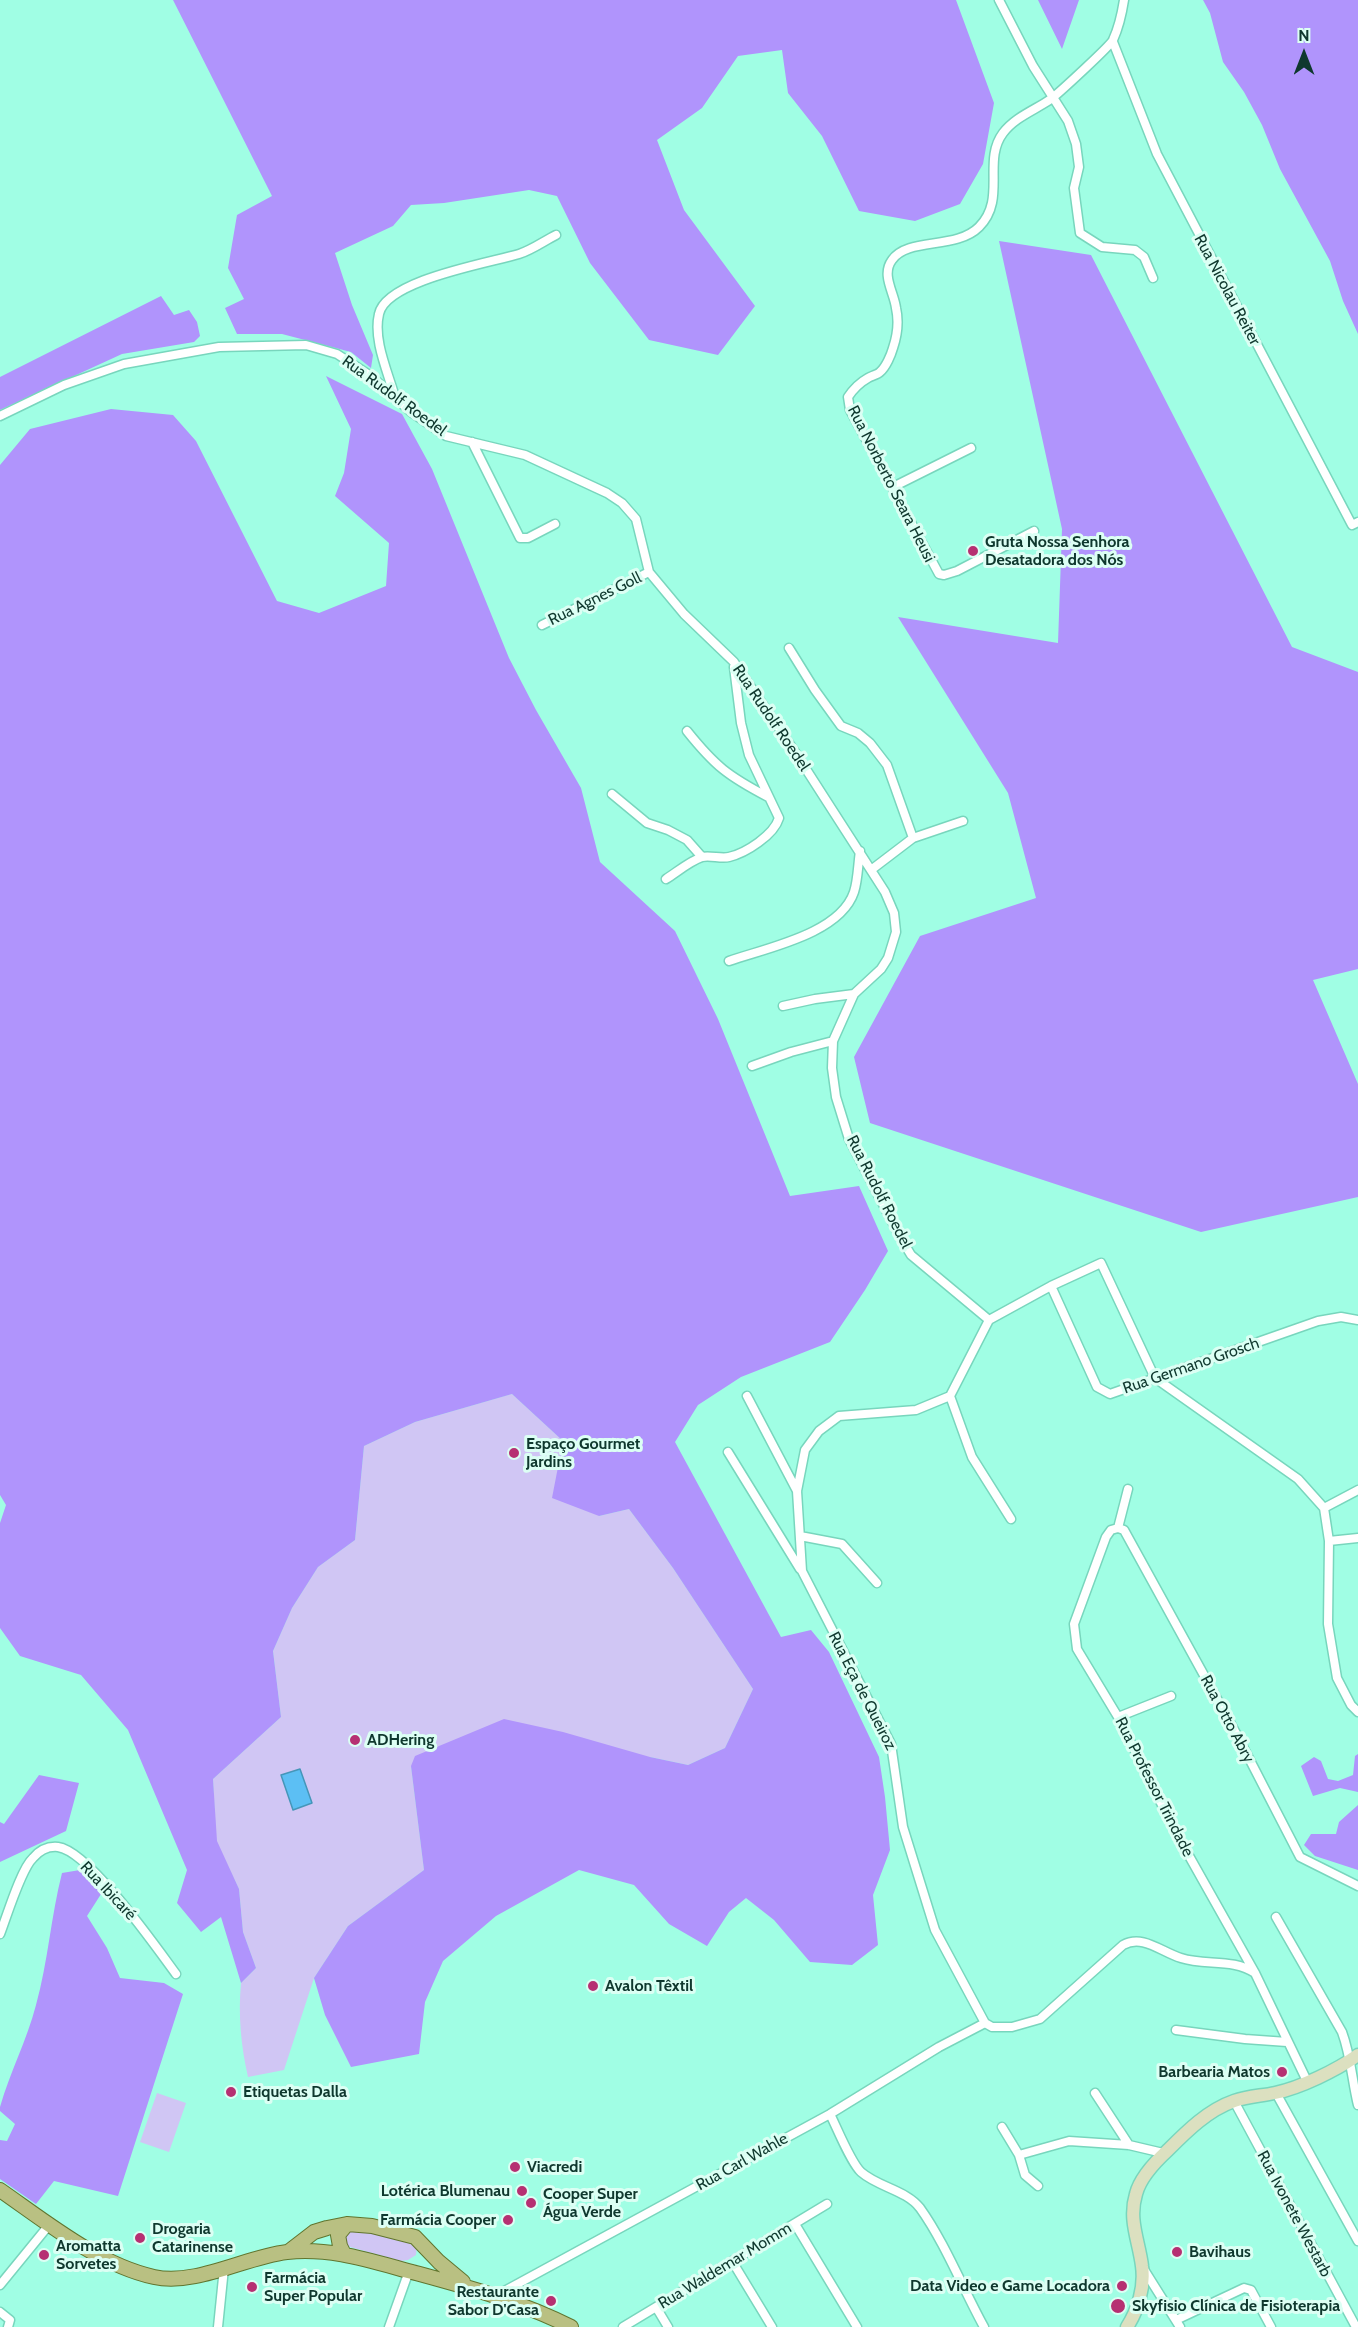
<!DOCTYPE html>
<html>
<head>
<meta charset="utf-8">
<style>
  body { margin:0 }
  #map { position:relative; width:1358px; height:2327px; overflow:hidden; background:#a0fee4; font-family:Cabin,sans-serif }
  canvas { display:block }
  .north { position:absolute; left:1274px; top:24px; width:60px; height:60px; -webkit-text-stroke:4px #dcfff4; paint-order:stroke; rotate:0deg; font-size:16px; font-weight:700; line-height:24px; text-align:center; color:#0f382e }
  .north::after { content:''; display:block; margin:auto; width:21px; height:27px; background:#0f382e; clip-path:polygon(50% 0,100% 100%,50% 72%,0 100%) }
</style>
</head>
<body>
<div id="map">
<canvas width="1358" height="2327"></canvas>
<div class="north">N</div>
</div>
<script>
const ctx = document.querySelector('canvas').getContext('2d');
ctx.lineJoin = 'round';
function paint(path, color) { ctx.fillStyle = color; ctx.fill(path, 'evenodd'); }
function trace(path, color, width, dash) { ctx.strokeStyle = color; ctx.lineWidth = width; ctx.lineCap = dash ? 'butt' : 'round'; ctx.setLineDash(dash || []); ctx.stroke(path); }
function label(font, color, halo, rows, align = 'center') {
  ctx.font = font + ' Cabin,sans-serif'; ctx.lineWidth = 6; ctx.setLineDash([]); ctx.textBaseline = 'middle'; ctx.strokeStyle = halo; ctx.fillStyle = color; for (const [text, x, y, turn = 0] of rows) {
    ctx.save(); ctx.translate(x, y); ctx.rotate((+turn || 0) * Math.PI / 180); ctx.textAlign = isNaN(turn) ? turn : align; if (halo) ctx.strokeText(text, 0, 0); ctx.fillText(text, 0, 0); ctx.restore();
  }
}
paint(new Path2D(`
  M512 1394 563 1441 599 1516 629 1509 673 1568 753 1689 725 1748 688 1765 650 1757 411 1766 424 1870 348 1926 314 1978 284 2070 248 2077C241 2046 238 2015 241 1983L256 1968 243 1932 239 1889 216 1841 213 1779 281 1717 273 1651 292 1608 318 1567 355 1540 364 1446 415 1422Z
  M157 2093 186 2103 169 2152 140 2142Z
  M353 2228 406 2239 417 2246 416 2255 408 2260 401 2261 350 2247 346 2244V2234Z`), '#d0c6f4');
paint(new Path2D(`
  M173 0H956L994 103 983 164 960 204 915 221 859 211 822 136 788 93 782 50 738 56 702 108 657 140 684 210 755 306 718 355 649 340 590 263 557 196 529 190 444 203 411 205 393 226 335 253 352 305 373 355 371 368 351 352 282 334H237L225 308 244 299 228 268 237 215 272 196Z
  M1038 0H1079L1062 49Z
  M1203 0H1358V334L1343 301 1330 261 1280 169 1262 125 1244 92 1223 62 1210 13Z
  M999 241 1091 255 1292 647 1358 672V969L1313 980 1358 1084V1197L1201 1232 870 1123 854 1057 920 936 1036 898 1008 793 898 617 1058 643 1062 529Z
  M161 296 174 315 189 310 197 322 200 336 194 342 122 354 0 410V377Z
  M326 376 402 414 432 469 509 658 536 710 581 788 600 862 675 931 718 1019 790 1196 859 1186 888 1251 865 1290 830 1342 741 1377 698 1405 675 1442 781 1637 811 1630 829 1652 879 1757 885 1797 890 1850 873 1895 878 1945 852 1965 810 1962 774 1920 746 1898 729 1912 707 1946 669 1924 634 1885 579 1870 496 1916 443 1961 425 2002 419 2054 351 2067 325 2015 314 1978 348 1926 424 1870 411 1766 415 1756 504 1719 563 1732 650 1757 688 1765 725 1748 753 1689 673 1568 629 1509 599 1516 552 1498 563 1441 512 1394 415 1422 364 1446 355 1540 318 1567 292 1608 273 1651 281 1717 213 1779 217 1841 239 1889 243 1932 256 1968 241 1983 221 1917 201 1932 177 1903 187 1870 128 1730 81 1675 20 1656 0 1628V1523L6 1505 0 1495V465L30 429 111 409 173 415 196 441 277 601 319 613 386 586 389 543 335 496 344 473 351 429Z
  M1358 1754V1792L1340 1788 1313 1796 1301 1766 1314 1757 1321 1761 1328 1779 1338 1781 1353 1775 1355 1756Z
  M39 1775 79 1783 66 1831 0 1862V1822L4 1824Z
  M1358 1805V1870L1315 1856 1304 1845 1311 1834H1336L1339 1822Z
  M80 1870 103 1891 87 1916 107 1948 120 1978 164 1983 183 1994 118 2196 54 2181 36 2204 0 2179V2140L7 2141 15 2124 0 2111V2107C10 2072 27 2040 36 2005 48 1962 51 1916 62 1873Z`), '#b094fc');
const water = new Path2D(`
  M300 1769 312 1803 293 1810 281 1775Z`);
paint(water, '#5cbff4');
trace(water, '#4596b9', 1.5);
const minor = new Path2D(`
  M999 0 1033 66 1068 121 1076 144 1079 167 1074 188 1080 233 1102 247 1135 250 1144 257 1153 278
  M1113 42 1157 154 1352 525 1358 522
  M394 394C387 370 373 339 379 314 386 280 489 263 519 254 532 250 544 241 556 235
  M0 416 64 385 124 364 219 347 306 345 337 354 371 376 411 412 446 436 525 455 607 493 622 503 636 519 649 572 684 614 734 662 795 752 885 892 894 913 896 932 888 958 881 969 854 994 833 1041 832 1068 836 1097 849 1139 899 1235 911 1255 989 1320
  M472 442 520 538H528L555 524
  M893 487 971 448
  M1034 531 957 571 944 575 939 574 850 410 848 397C854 388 859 383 868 378 871 376 877 375 880 372 886 367 891 355 893 348 897 336 899 321 896 308 894 292 881 275 892 260 908 237 956 250 979 227 1007 199 982 161 1003 133 1015 117 1035 110 1051 99 1060 92 1110 46 1113 40 1119 27 1122 13 1124 0
  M542 625 649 572
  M789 648 815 690 841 726 858 733 870 743 887 765 913 838
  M687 731C715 766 728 776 768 797
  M612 794 647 823 668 830 687 840 702 857
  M871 870 913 838 963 821
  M666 879C677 872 690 861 702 857 710 855 721 859 729 857 746 853 774 835 779 818L749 755 741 723 734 667
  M729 961C766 948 840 934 854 892 858 880 858 864 860 851
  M783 1006 815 999 854 994
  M752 1066 791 1052 833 1041
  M1051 1286 1097 1387 1110 1394 1318 1321 1341 1317 1358 1320
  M747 1396 797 1491
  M950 1396 972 1457 1011 1519
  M728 1452 800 1569
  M1128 1489 1118 1528 1111 1530 1106 1537 1074 1624 1077 1649 1118 1717 1175 1831 1255 1973 1307 2081
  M1324 1508 1358 1490
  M1118 1528 1124 1530 1238 1737 1300 1857 1358 1886
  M800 1536 842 1544 877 1583
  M1329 1541 1358 1538
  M1118 1717 1171 1696
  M1276 1917 1342 2032C1351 2056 1352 2081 1358 2105
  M0 1934C7 1916 21 1869 33 1858 39 1851 48 1846 58 1847 89 1851 156 1947 176 1974
  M1255 1973C1233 1958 1205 1966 1181 1958 1161 1952 1143 1934 1123 1945L1040 2019 1012 2027H992L985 2023 935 1930 903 1827 891 1744 802 1571 797 1491 805 1450 819 1431 839 1416 916 1410 950 1396 989 1320 1051 1286 1101 1263 1155 1378 1298 1479 1324 1508 1329 1541 1328 1624 1337 1678 1351 1705 1358 1712
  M1176 2030 1245 2039 1287 2042
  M1095 2093 1129 2145
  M1276 2093 1358 2241
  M1234 2101 1356 2327
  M830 2114C837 2128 851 2163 861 2172 878 2187 906 2190 920 2208 945 2243 963 2289 984 2327
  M1002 2127 1019 2155 1069 2141 1129 2145 1163 2153
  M1019 2155 1025 2175 1038 2186
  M795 2224 857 2327
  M732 2261 772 2327
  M1143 2268 1180 2327
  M0 2285 49 2225
  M497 2295 830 2114 939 2047 985 2023
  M656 2307 668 2327
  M0 2312 10 2320 8 2327
  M1176 2320 1244 2288 1251 2290 1271 2327
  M218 2327 224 2268
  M389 2327 409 2271
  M623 2327 827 2204`);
const secondary = new Path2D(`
  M1127 2327C1138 2310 1145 2287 1142 2266 1139 2241 1128 2220 1136 2194 1140 2178 1156 2161 1168 2150 1187 2131 1208 2110 1234 2101 1248 2096 1261 2096 1275 2093 1300 2088 1337 2070 1358 2055`);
const primary = new Path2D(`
  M0 2190C46 2222 99 2265 154 2277 196 2286 245 2257 287 2252 330 2247 371 2261 412 2272 467 2287 520 2301 571 2327
  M288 2252 314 2232 327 2228 347 2224 372 2226 415 2237 439 2262 463 2282
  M344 2254 340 2246 338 2235 347 2224`);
trace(minor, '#78d6bd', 11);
trace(secondary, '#78d6bd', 15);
trace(primary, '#60752e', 16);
trace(minor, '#fff', 8);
trace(secondary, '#dce0c0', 12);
trace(primary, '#b9c082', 14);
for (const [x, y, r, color] of [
  [973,551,6,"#b63072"],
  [514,1453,6,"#b63072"],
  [355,1740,6,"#b63072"],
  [593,1986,6,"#b63072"],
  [1282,2072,6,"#b63072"],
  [231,2092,6,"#b63072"],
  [515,2167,6,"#b63072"],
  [522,2191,6,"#b63072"],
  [531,2203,6,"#b63072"],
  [508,2220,6,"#b63072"],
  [140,2238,6,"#b63072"],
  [1177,2252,6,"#b63072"],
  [44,2255,6,"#b63072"],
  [1122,2286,6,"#b63072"],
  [252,2287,6,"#b63072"],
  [551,2301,6,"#b63072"],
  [1118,2306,8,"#b63072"]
]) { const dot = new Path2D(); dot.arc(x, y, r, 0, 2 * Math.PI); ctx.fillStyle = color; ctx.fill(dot); trace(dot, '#dcfff4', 2); }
label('16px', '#0f382e', '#dcfff4', [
  ["Rua Nicolau Reiter",1227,290,62],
  ["Rua Rudolf Roedel",394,396,36],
  ["Rua Norberto Seara Heusi",891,484,63],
  ["Rua Agnes Goll",595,599,-26],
  ["Rua Rudolf Roedel",771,718,56],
  ["Rua Rudolf Roedel",879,1192,63],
  ["Rua Germano Grosch",1191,1366,-19],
  ["Rua Eça de Queiroz",862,1691,63],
  ["Rua Otto Abry",1227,1719,62],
  ["Rua Professor Trindade",1154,1787,63],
  ["Rua Ibicaré",108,1891,47],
  ["Rua Carl Wahle",742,2162,-29],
  ["Rua Ivonete Westarb",1294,2214,62],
  ["Rua Waldemar Momm",725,2266,-31]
]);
label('bold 16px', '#0f382e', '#dcfff4', [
  ["Gruta Nossa Senhora",985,542],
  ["Desatadora dos Nós",985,560],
  ["Espaço Gourmet",526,1444],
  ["Jardins",526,1462],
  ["ADHering",367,1740],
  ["Avalon Têxtil",605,1986],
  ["Barbearia Matos",1270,2072,"right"],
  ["Etiquetas Dalla",243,2092],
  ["Viacredi",527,2167],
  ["Lotérica Blumenau",510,2191,"right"],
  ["Cooper Super",543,2194],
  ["Água Verde",543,2212],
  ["Farmácia Cooper",496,2220,"right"],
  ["Drogaria",152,2229],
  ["Catarinense",152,2247],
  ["Aromatta",56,2246],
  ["Sorvetes",56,2264],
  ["Bavihaus",1189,2252],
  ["Farmácia",264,2278],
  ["Super Popular",264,2296],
  ["Data Video e Game Locadora",1110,2286,"right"],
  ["Restaurante",539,2292,"right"],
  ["Sabor D'Casa",539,2310,"right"],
  ["Skyfisio Clínica de Fisioterapia",1132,2306]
], 'left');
</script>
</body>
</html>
